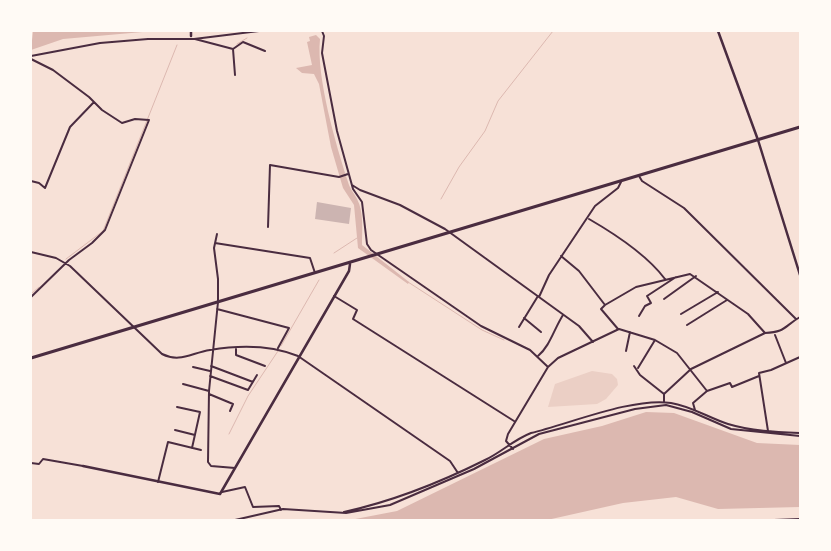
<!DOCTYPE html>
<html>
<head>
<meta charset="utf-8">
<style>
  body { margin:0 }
  #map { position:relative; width:831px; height:551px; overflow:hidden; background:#f7e1d7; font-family:Arial,sans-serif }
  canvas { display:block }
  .frame { position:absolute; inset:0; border:32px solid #fffaf5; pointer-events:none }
</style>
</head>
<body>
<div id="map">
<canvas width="831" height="551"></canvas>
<div class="frame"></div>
</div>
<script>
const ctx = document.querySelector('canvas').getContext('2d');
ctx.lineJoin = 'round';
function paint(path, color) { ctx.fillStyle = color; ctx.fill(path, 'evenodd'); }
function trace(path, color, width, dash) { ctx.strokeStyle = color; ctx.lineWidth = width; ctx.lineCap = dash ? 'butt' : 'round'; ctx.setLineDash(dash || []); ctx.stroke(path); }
paint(new Path2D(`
  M592 371 612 374 617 379 618 385 606 399 597 404 548 407 555 384Z`), '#ebcfc5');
paint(new Path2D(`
  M33 31H154L63 39 31 50Z
  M316 35 320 39C316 77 336 145 348 182 350 189 354 193 357 199 364 211 362 232 362 245L409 282 408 284 358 248 354 205 343 188 331 147 319 84 314 74 302 73 296 68 312 65 307 42 310 41 309 37Z
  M646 412 674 413 757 443 800 445V507L718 509 676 497 623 503 547 520H350L397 511 544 439 602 426Z`), '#dcb8b0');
trace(new Path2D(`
  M237 44 247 38
  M441 199 459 167 485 131 498 101 553 31
  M334 253 357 238
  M66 259 103 231 177 45
  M408 282 482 330 504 340
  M31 294 39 287
  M281 346 319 280
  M229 434 248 396 278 351`), '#dcb8b0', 1);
paint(new Path2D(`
  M317 202 351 208 349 224 315 219Z`), '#ccb4b1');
trace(new Path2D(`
  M322 31 324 36 322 53 337 131 353 189 362 202 367 244 371 250 481 326 530 350 548 367
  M195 39 233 49 235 75
  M233 49 243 42 265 51
  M31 56 100 43 148 39H194L259 31
  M31 59 53 70 89 97 102 110 122 123 135 119 149 120 105 230 92 243 69 260 31 297
  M639 176 642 181 684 208 796 319
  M31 181 39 183 45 188 70 127 94 102
  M352 185 360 190 400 205 445 229 579 326 593 342
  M589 219C615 234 647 255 665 279
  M268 227 270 165 339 177 348 174
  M217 234 214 248 218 279V302L209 391 208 462 211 466 235 468
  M215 243 310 258 315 273
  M31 252 56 258 70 266 162 354C180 363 191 353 210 350 239 345 271 345 298 356L450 461 458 473
  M561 256 579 271 605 305 636 287 690 274 748 314 765 333
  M334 296 357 310 353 319 514 421
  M539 297 549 275 595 206 618 188 621 182
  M664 299 696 276
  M605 305 601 309 618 329
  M217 309 289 328 278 348
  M681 314 718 292
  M639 316 645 306 651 303 647 296 676 277
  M524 318 541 332
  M687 325 727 300
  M519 327 538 296
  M775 335 786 363
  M236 349V355L265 366
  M626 351 630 332
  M538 356C550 346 554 329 563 315
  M211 366 253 382
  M634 366 640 375 664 394
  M193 367 210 371
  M638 368 655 340
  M210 376 248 390 257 375
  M183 384 209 391
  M707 391 730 383 732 387 759 376
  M209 394 233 404 230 411
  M664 402V394L691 369 765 333C786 332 783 327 800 317
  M177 407 200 412 192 448
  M175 430 195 435
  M768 431 759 373 771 370 800 357
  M513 449 506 441 508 434 548 367 558 358 619 329 655 340 677 353 707 391 693 403 695 410
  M31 463 39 464 43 459 83 466
  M158 482 168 442 201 450
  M222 492 245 487 253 507 279 506 281 510
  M344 512C394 501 439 483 485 460 502 452 513 440 531 433 569 424 633 397 671 403 691 406 709 418 728 424 751 431 776 432 800 433
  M235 520 283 509 346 513 390 505 474 469 539 434 635 409 666 405 692 412 731 429 800 436
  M774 520 800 519`), '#4a2c40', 2);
trace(new Path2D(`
  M191 31V36
  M718 31 758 140 800 275
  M83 466 220 494 349 271 350 264`), '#4a2c40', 2.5);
trace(new Path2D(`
  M31 358 800 127`), '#4a2c40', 3);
</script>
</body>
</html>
